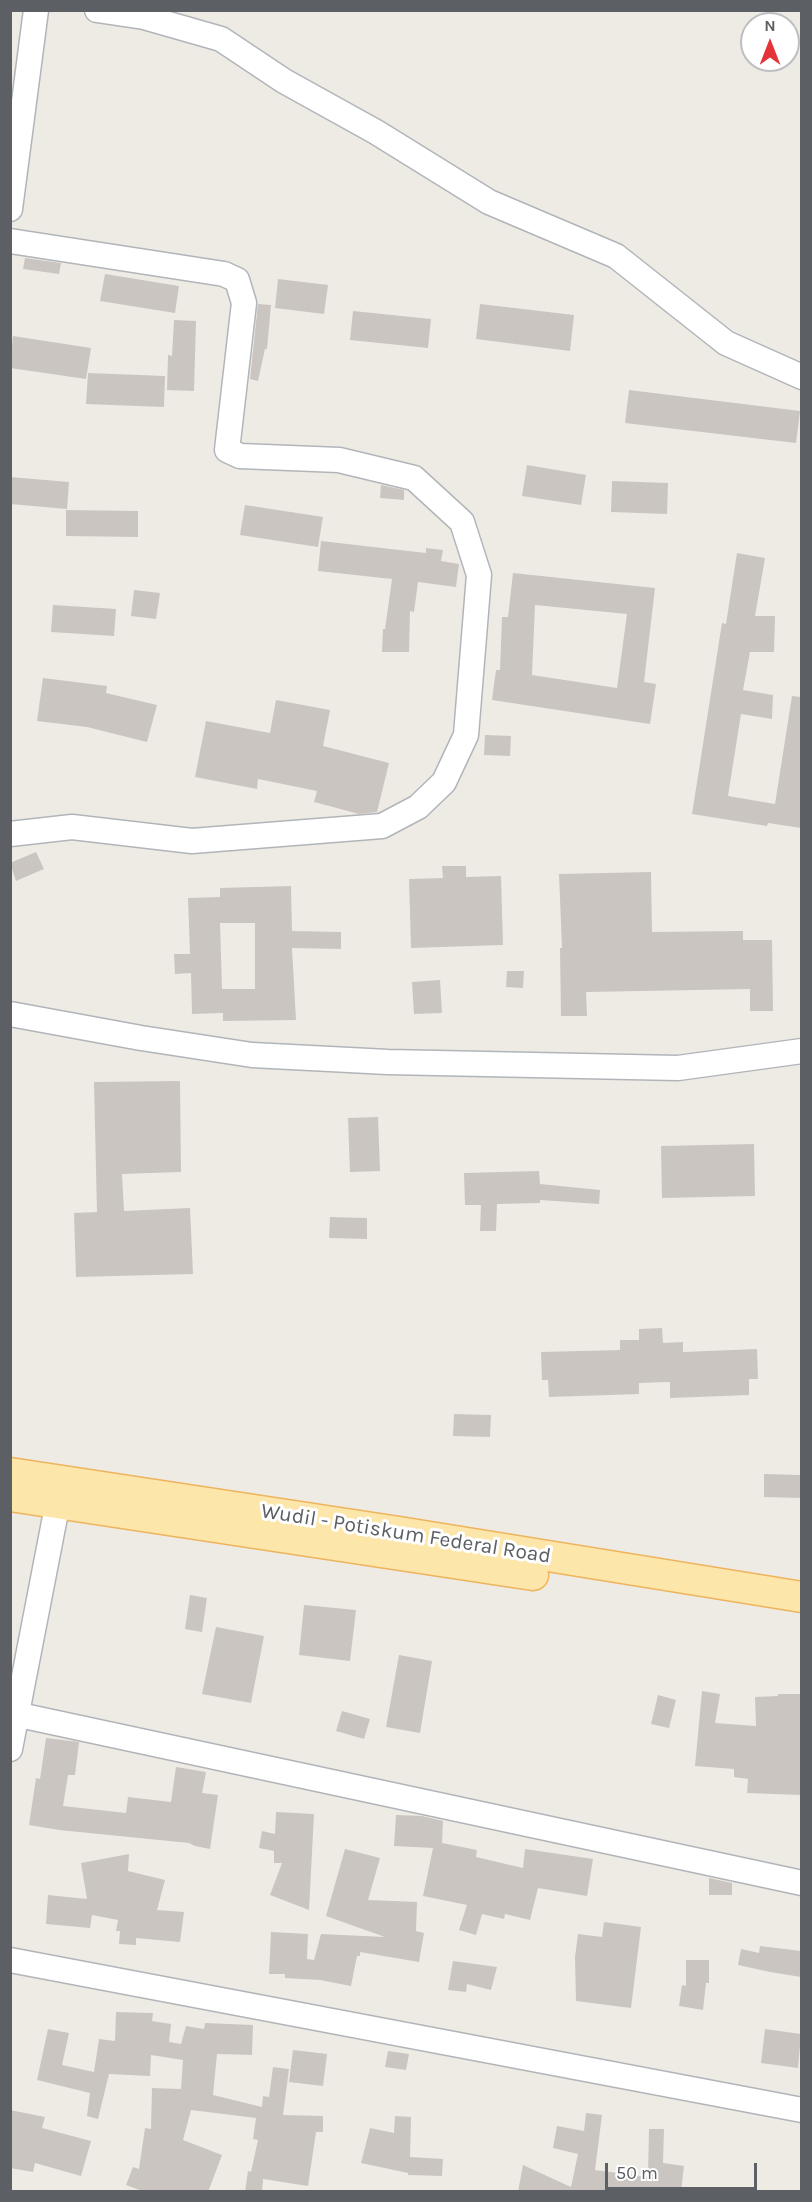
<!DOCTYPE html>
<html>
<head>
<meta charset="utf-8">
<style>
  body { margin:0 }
  #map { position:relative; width:812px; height:2202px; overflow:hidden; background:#eeebe4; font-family:Karla,sans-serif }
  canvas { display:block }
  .frame { position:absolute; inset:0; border:12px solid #5c6064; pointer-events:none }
  .north { position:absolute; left:740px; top:12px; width:60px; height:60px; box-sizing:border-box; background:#fff; border:2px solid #bebfc1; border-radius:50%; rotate:0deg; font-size:16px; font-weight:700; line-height:24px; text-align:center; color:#5c6064 }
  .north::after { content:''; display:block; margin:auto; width:21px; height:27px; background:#e5333a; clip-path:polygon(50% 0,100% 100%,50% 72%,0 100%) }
  .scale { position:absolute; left:605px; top:2163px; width:152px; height:27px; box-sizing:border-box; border:3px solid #5c6064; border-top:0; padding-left:8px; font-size:18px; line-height:21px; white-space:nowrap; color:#5c6064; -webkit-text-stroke:4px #fff; paint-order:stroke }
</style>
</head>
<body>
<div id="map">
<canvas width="812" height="2202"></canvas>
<div class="frame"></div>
<div class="north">N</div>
<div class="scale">50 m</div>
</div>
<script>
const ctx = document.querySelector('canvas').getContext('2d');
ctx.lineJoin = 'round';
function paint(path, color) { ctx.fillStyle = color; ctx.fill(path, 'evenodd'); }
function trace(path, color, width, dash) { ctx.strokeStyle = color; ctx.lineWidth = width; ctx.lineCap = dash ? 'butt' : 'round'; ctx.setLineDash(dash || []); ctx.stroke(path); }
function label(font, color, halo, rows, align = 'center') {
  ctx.font = font + ' Karla,sans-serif'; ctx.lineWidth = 6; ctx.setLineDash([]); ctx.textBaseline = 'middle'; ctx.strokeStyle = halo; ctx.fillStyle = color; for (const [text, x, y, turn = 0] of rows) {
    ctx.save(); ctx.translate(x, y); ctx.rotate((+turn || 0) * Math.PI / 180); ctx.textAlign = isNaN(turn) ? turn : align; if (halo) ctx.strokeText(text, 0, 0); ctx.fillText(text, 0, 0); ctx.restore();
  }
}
paint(new Path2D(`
  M25 258 61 263 59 274 23 269Z
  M105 274 179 286 175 313 100 301Z
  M278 279 328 285 324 314 275 308Z
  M258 304 271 305 267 349H265L258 381 250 379Z
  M480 304 574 315 570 351 476 339Z
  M353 311 431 319 428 348 350 340Z
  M174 320 196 321 194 391 167 390 168 355 172 356Z
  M13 336 91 348 86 379 10 368Z
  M88 373 165 376 164 407 86 404Z
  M629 390 800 411 796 443 625 423Z
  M527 465 586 475 581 505 522 496Z
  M10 477 69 482 67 509 10 504Z
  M612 481 668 483 667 514 611 512Z
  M381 485 404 490V500L380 498Z
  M245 505 323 517 318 547 240 535Z
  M66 510 138 511V537L66 536Z
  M321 541 426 553V548L443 550 441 561 459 564 456 587 418 582 414 612 410 611 409 652H382L383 629H385L392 579 318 571Z
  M737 553 765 558 755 616H775L774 652H750L743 690 773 695 772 719 741 714 728 796 775 804 792 696 801 697V828L768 823 767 826 692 814 722 623 726 624Z
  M513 573 655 588 644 682 656 684 650 724 492 700 496 670H500L502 617H508ZM535 605 627 614 617 688 532 675Z
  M134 590 160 593 156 619 131 616Z
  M53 605 116 609 114 636 51 632Z
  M43 678 107 686 106 693 157 705 147 742 87 727 37 721Z
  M276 700 330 710 323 746 389 763 377 812 359 814 314 802 317 791 258 779 257 789 195 777 206 721 270 733Z
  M485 735 511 736 510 756 484 755Z
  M36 852 44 869 16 881 10 863Z
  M442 866H466V877L501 876 503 945 411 948 409 879 443 878Z
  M651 872 652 932 743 931V940H772L773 1011H750V989L586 992 587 1016H561L560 948H562L559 874Z
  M291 886 292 931 341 932V949L292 948 296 1020 223 1021V1013L192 1014 191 973 175 974 174 954H190L188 898 220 897V888ZM220 923H255V989H222Z
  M507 971H524L523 988 506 987Z
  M440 980 442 1013 414 1014 412 982Z
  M180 1081 181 1172 122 1174 124 1211 190 1208 193 1274 76 1277 74 1213 97 1212 94 1082Z
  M378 1117 380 1171 350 1172 348 1118Z
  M754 1144 755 1196 662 1198 661 1146Z
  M539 1171 540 1184 600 1190 599 1204 540 1200V1203L497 1204 496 1231H480L481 1205H465L464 1173Z
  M330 1217 367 1218V1239L329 1238Z
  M662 1328 663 1343 683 1342V1352L757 1349 758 1379H749V1395L670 1398V1382L639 1383V1394L549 1397 548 1380H542L541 1352 620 1350V1340H639V1329Z
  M454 1414 491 1415 490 1437 453 1436Z
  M764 1474 801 1475V1498L764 1497Z
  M190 1595 207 1598 202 1632 185 1629Z
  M304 1605 356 1610 350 1661 299 1655Z
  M216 1627 264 1636 251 1703 202 1694Z
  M399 1655 432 1661 420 1733 386 1727Z
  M702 1691 720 1694 715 1723 756 1726 755 1697 778 1696V1694H801V1795L747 1793 748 1779 734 1777V1769L695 1766Z
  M658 1695 676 1700 669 1728 651 1724Z
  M342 1711 370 1719 364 1739 336 1731Z
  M46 1738 79 1742 75 1775H68L63 1806 126 1813 128 1797 171 1802 176 1767 206 1772 202 1793 218 1795 210 1849 195 1846 189 1843 59 1830 29 1825 36 1778 40 1779Z
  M276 1812 314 1814 309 1910 270 1895 282 1863H274V1851L259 1848 262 1831 275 1834Z
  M396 1815 422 1816 443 1821 442 1843 477 1850 476 1857 523 1868 525 1849 593 1859 587 1896 538 1888 530 1920 505 1914 504 1919 482 1914 476 1935 459 1930 467 1905 423 1896 433 1848 394 1846Z
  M345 1849 380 1858 368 1900 417 1902 416 1931 424 1933 419 1962 360 1952V1956H357L351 1986 320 1980 285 1978V1974H269L271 1932 308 1934 307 1959 314 1960 321 1934 385 1937 326 1916Z
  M129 1854 128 1871 165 1880 157 1910 184 1912 180 1942 136 1938V1945L119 1944 120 1931H116L118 1920 92 1915 90 1928 46 1924 48 1895 87 1899 81 1863Z
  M709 1878 732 1883V1895H709Z
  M604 1922 641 1927 631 2008 576 2001 575 1957 578 1934 602 1937Z
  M760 1946 801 1951V1977L770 1972 738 1965 741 1949 759 1953Z
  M686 1960H709V1983H706L703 2010 679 2006 682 1985 686 1986Z
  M453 1961 497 1967 491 1990 467 1984 466 1992 448 1990Z
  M116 2012 153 2013 152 2021 171 2024 169 2042 181 2044 186 2026 204 2029 205 2023 253 2025 252 2055 217 2054 213 2095 262 2107 263 2096 269 2097 273 2067 289 2069 283 2115 323 2116V2132H316L308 2186 263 2179 262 2192H245L248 2171 251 2172 258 2140 253 2139 256 2118 191 2110 183 2140 222 2155 208 2192H145L126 2185 133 2167 139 2169 145 2128 151 2129 152 2088 181 2089 183 2060 151 2055 150 2076 109 2074 98 2119 87 2116 90 2093 37 2080 48 2029 69 2033 62 2065 94 2072 99 2039 115 2041Z
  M765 2029 801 2034 798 2068 761 2063Z
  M293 2050 327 2054 323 2086 289 2082Z
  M388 2051 409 2054 406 2070 385 2067Z
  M10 2110 45 2117 42 2128 91 2141 81 2176 35 2163 33 2172 10 2168Z
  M586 2113 602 2115 595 2170 648 2177 649 2129H664L663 2163 684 2166 681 2192H518L523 2165 571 2187 578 2154 553 2148 557 2126 584 2131Z
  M395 2116 411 2117 410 2157 443 2159 442 2176 408 2175V2173L361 2163 370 2128 394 2133Z`), '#cac5c1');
const minor = new Path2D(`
  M97 10 144 17 221 39 284 81 376 132 489 202 616 256 726 343 802 377
  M10 209 36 10
  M10 241 224 274 237 280 244 303 227 450 240 456 339 460 414 478 462 522 479 575 466 735 444 782 418 807 382 826 192 841 72 827 10 834
  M10 1014 141 1038 252 1055 388 1062 678 1068 802 1051
  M10 1713 802 1883
  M10 1749 61 1486
  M10 1960 802 2110`);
const major = new Path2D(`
  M10 1473 399 1532 802 1597
  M10 1496 533 1575`);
trace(minor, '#b1b5b9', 27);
trace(major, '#eeb45d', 33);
trace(minor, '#fff', 24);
trace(major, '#fde6aa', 30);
label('21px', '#5c6064', '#fff', [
  ["Wudil - Potiskum Federal Road",406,1534,9]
]);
</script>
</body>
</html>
